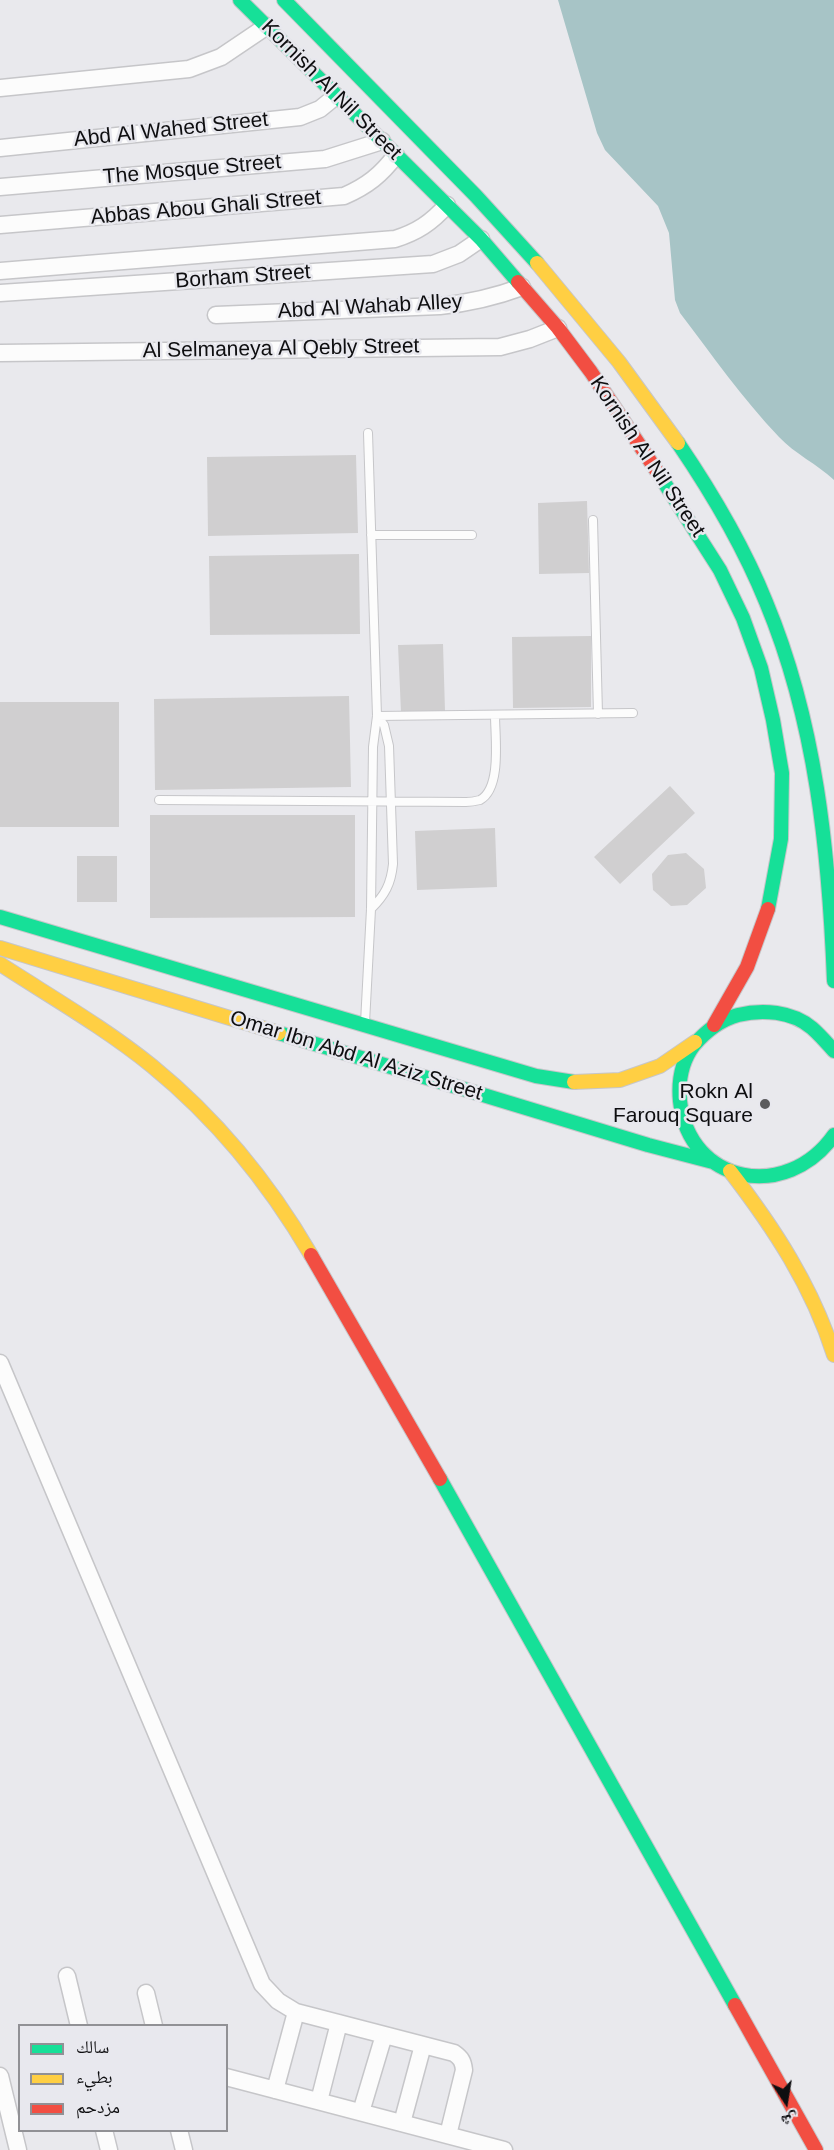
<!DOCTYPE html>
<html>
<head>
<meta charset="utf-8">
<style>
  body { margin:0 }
  #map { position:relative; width:834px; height:2150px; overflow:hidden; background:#e9e9ed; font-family:Arial,"Noto Naskh Arabic",sans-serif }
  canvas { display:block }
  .legend { position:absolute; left:18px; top:2024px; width:210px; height:108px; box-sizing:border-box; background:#e8e8ee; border:2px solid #919195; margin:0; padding:8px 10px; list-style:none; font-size:18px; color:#0e0e10 }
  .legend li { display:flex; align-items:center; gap:12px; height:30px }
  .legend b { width:30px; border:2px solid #919195 }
  .north { position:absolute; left:756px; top:2072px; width:60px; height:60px; -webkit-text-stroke:4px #e8e8ee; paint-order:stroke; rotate:168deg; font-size:16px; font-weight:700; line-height:24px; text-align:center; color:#0e0e10 }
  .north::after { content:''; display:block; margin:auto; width:21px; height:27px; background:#0e0e10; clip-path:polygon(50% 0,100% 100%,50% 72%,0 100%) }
</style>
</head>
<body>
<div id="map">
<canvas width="834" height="2150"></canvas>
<ul class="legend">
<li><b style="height:8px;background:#16e098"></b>سالك</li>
<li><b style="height:8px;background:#ffcf43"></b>بطيء</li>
<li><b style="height:8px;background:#f24e42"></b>مزدحم</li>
</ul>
<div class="north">ش</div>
</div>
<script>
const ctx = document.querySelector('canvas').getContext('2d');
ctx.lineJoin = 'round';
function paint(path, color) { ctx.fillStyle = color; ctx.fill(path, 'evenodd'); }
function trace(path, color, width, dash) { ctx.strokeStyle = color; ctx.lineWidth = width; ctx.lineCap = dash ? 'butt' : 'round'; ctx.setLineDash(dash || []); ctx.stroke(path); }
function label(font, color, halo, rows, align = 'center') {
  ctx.font = font + ' Arial,sans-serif'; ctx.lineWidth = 5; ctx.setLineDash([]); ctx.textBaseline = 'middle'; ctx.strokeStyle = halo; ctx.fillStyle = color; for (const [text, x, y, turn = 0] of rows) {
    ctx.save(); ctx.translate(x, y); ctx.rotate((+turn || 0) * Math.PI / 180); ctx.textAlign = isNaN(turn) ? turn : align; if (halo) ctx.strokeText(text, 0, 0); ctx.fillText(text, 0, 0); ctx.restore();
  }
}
paint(new Path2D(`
  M558 0H834V480C817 464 795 454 779 437 742 398 712 355 680 313L675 300 669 233 658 206 605 150 597 133Z`), '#a7c4c6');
paint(new Path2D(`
  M356 455 358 533 208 536 207 457Z
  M587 501 589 573 539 574 538 503Z
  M359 554 360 634 210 635 209 556Z
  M591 636V707L513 708 512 637Z
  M443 644 445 711 401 712 398 645Z
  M349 696 351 787 155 790 154 699Z
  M0 702H119V827H0Z
  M670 786 695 813 620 884 594 857Z
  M150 815H355V917L150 918Z
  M495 828 497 887 417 890 415 831Z
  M686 853 704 869 706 888 687 905 671 906 653 890 652 874 668 855Z
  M77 856H117V902H77Z`), '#d0cfd0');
const lane = new Path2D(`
  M593 520 598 714
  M371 535H472
  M377 716 633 713
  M159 800 466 802C470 802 476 801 480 800 502 788 495 737 495 715
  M371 909C385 895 391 884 393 864L389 746 384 725 377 716
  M365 1023 371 909 373 747 377 716 368 433`);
const street = new Path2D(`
  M0 88 189 69 221 57 267 26
  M0 148 300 117 320 109 336 96
  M0 187 325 159 382 141
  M0 225 344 196C367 186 381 175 396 155
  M0 271 395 239C417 232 431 223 447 205
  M0 293 433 264 459 254 481 239
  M216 315 440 306C469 303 495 297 522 287
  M0 353 500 347 530 339 558 328
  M0 1363 262 1984 278 2001 296 2012 454 2053C461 2058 463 2061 464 2070L448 2135
  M67 1976 79 2026
  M146 1993 154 2026
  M0 2076 18 2150
  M226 2077 504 2150
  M275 2090 296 2012
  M319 2101 339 2023
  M361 2112 384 2035
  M402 2123 423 2045
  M104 2130 109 2150
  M179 2130 184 2150`);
const fast = new Path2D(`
  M240 0 481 239 518 282
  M284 0 476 196 537 263
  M678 443C712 493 743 545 766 602 816 722 829 852 834 981
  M660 476 720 570 743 618 761 668 773 720 782 773 781 839 768 909
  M0 917 536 1076 574 1082
  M279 1033 648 1145 713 1162
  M834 1051C827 1043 820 1035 812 1028 792 1011 762 1009 738 1015 720 1020 706 1031 694 1045 681 1062 678 1080 680 1101 689 1185 787 1202 834 1135
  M440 1479 735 2005`);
const slow = new Path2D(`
  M537 263 619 362 678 443
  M0 948 279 1033
  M0 964C51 997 105 1028 152 1066 217 1119 269 1183 311 1255
  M574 1082 620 1080 660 1066 695 1042
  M730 1171C774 1228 812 1286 834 1355`);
const jam = new Path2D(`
  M518 282 558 328 591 372 660 476
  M714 1025 747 967 768 909
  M311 1255 440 1479
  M735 2005 816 2150`);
trace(lane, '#c6c6c9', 10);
trace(street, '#c6c6c9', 19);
trace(fast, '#c6c6c9', 16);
trace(slow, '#c6c6c9', 16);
trace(jam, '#c6c6c9', 16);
trace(lane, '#fcfcfc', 8);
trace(street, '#fcfcfc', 16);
trace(fast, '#16e098', 14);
trace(slow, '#ffcf43', 14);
trace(jam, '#f24e42', 14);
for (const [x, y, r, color] of [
  [765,1104,6,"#5b5b5d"]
]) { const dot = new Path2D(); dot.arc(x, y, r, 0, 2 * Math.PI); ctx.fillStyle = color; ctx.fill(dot); trace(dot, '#e8e8ee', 2); }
label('21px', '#0e0e10', '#e8e8ee', [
  ["Kornish Al Nil Street",331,90,45],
  ["Abd Al Wahed Street",171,130,-6],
  ["The Mosque Street",192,170,-5],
  ["Abbas Abou Ghali Street",206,208,-5],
  ["Borham Street",243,277,-4],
  ["Abd Al Wahab Alley",370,307,-3],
  ["Al Selmaneya Al Qebly Street",281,349,-1],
  ["Kornish Al Nil Street",647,457,56],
  ["Omar Ibn Abd Al Aziz Street",356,1056,17]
]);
label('21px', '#0e0e10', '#e8e8ee', [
  ["Rokn Al",753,1092],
  ["Farouq Square",753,1116]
], 'right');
</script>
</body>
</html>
